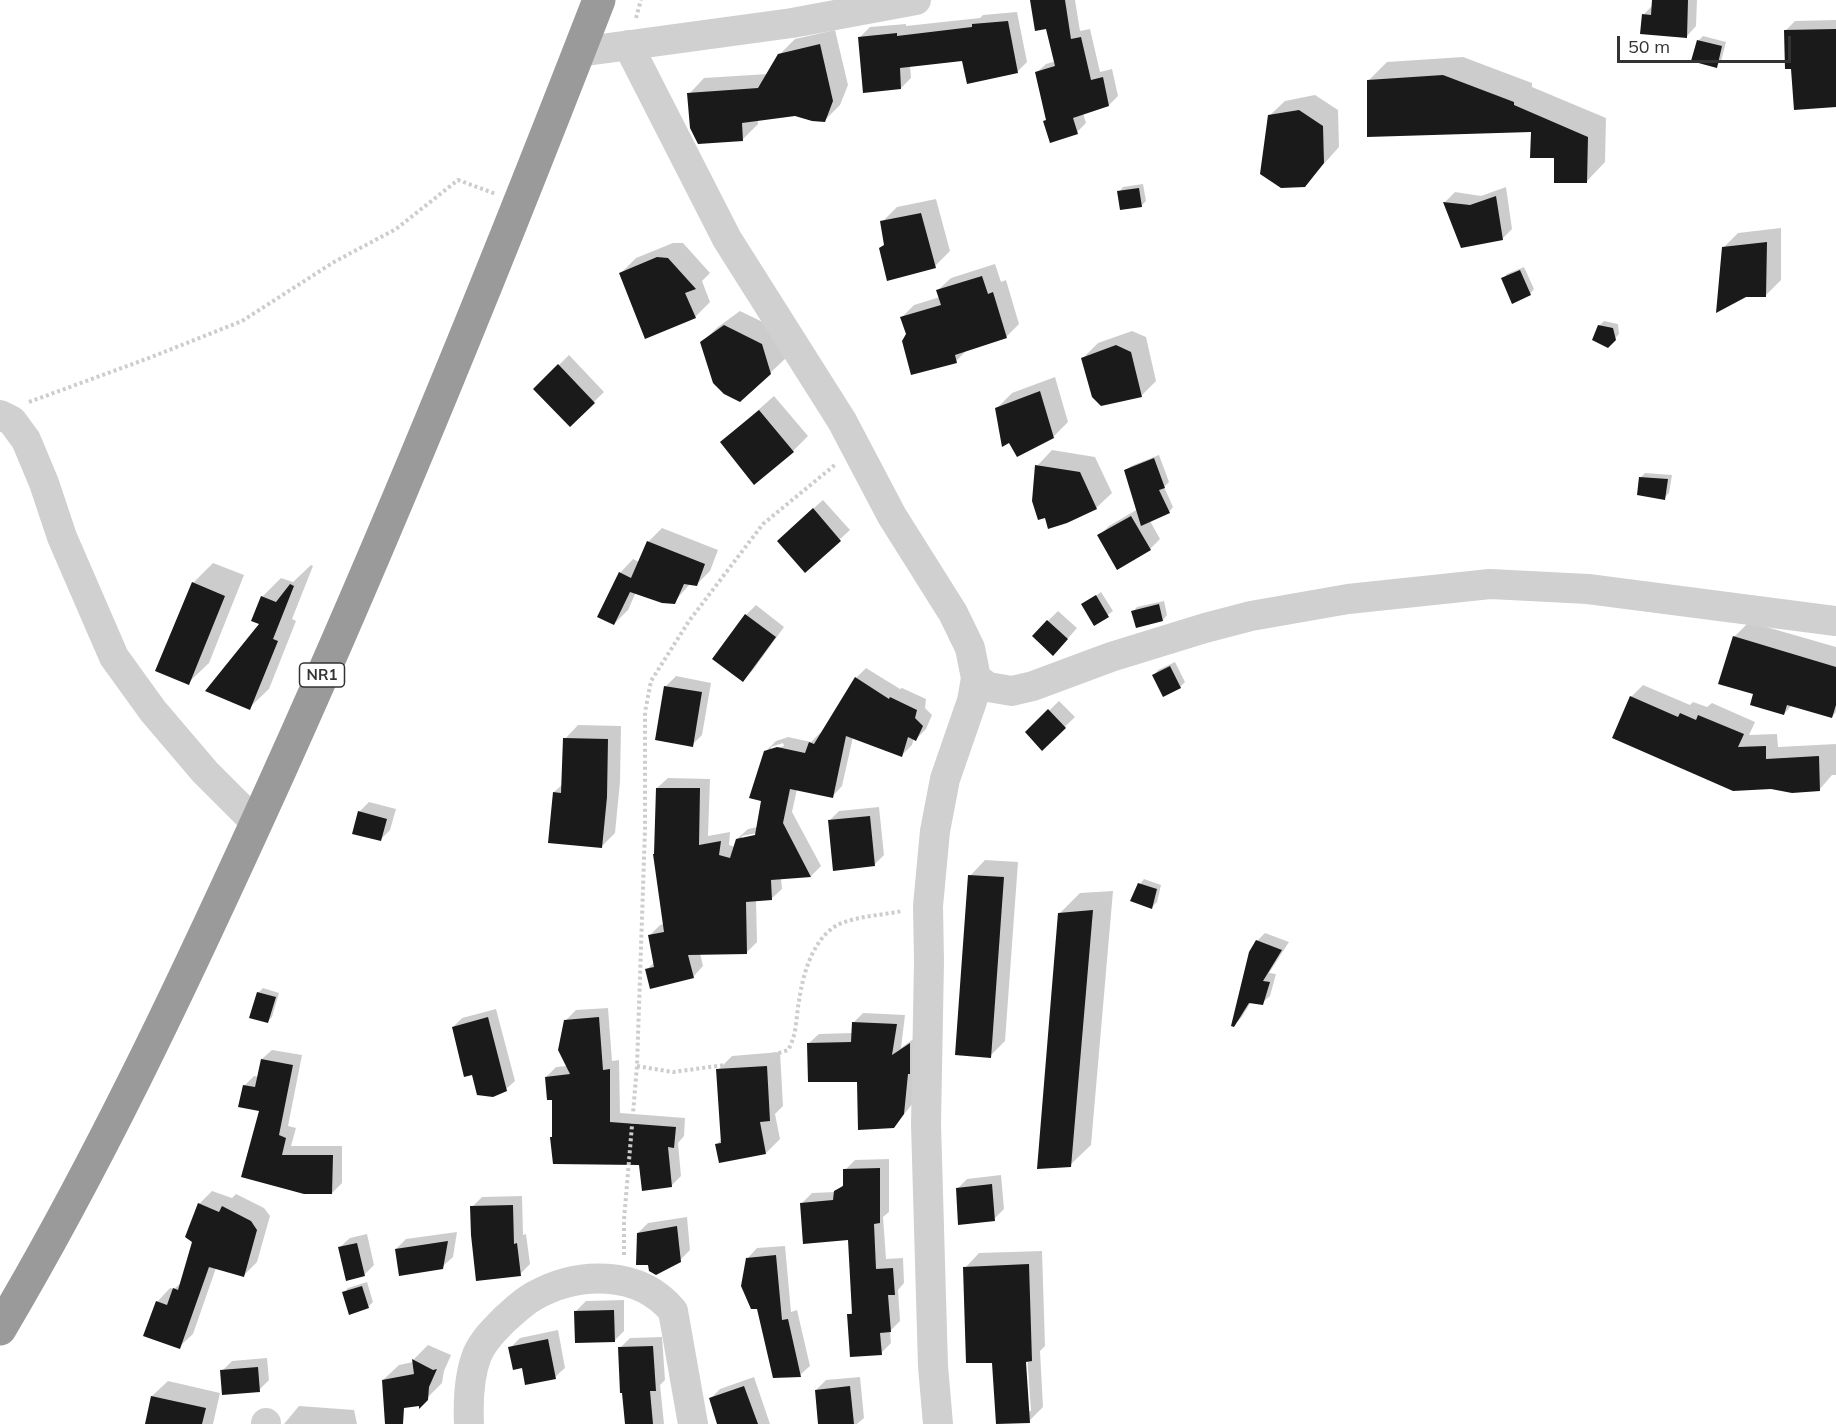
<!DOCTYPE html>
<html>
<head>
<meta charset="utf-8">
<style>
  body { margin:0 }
  #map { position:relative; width:1836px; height:1424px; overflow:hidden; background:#fff; font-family:Mulish,sans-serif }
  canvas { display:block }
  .scale { position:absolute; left:1617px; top:36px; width:174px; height:27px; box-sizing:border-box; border:3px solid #333; border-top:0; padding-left:8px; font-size:18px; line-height:21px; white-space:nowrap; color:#333; -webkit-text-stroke:4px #fff; paint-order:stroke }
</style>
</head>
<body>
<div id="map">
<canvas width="1836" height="1424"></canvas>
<div class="scale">50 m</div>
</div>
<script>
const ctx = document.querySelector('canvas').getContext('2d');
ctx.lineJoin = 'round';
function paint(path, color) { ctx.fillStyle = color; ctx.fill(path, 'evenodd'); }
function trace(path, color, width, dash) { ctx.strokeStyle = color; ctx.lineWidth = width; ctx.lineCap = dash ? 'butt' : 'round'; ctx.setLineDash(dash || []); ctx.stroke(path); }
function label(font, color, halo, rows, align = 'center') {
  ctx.font = font + ' Mulish,sans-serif'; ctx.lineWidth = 6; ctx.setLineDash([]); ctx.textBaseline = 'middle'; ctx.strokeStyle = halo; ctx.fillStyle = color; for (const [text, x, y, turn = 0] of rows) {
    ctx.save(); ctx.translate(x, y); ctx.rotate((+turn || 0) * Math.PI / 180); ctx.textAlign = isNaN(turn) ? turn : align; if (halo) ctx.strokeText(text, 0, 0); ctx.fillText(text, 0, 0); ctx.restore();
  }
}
paint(new Path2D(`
  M1031 0H1075L1080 31 1090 29 1100 72 1112 69 1118 96 1109 105 1083 113 1086 123 1077 132 1047 119 1036 73 1046 64 1056 61 1048 28Z
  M1653 0H1697L1696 26 1687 36 1644 14 1653 5Z
  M1017 12 1027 62 1017 72 963 59 910 65 911 78 901 88 860 37 870 27 906 24V26L980 18 983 15Z
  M1836 20V106L1792 67 1785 31 1795 21Z
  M835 30 848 85 840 105 825 120 795 115 758 119V124L743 139 689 94 704 78 768 74 779 55 795 39Z
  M1703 36 1726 42 1721 61 1716 66 1693 60 1699 40Z
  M1463 57 1532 83V87L1606 118 1605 162 1587 181 1555 157 1532 130 1368 81 1387 62Z
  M1315 95 1338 110 1339 147 1304 186 1269 116 1285 101Z
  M1143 184 1146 201 1141 206 1119 192 1123 187Z
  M1506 187 1512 229 1502 239 1462 246 1445 202 1455 192 1481 196Z
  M936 199 950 251 935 266 885 244 882 222 897 207Z
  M1781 228V280L1765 296 1723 248 1738 233Z
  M673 243H683L710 273 702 281 710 302 695 317 621 273 636 258Z
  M995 264 1001 282 1006 280 1019 324 1007 336 969 348 956 361 908 334 901 318 914 305 940 297 938 290 951 278Z
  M1524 267 1534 289 1530 294 1503 279 1507 274Z
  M740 311 777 329 786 358 770 373 702 342 718 327Z
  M1604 321 1618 324 1619 334 1607 347 1599 326Z
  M1132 331 1146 337 1156 381 1141 396 1083 358 1098 343Z
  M569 355 604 392 570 425 535 389Z
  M1055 377 1068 422 1053 437 997 408 1012 393Z
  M774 396 808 436 793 451 722 442Z
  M1052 450 1095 457 1112 493 1096 508 1066 522 1037 466Z
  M1159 455 1169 482 1164 487 1173 507 1169 512 1150 521 1160 539 1150 549 1099 536 1109 526 1138 509 1126 470 1131 466Z
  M1645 473 1672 475 1669 493 1664 498 1640 478Z
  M823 500 850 530 805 571 788 531Z
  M662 528 718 550 710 571 696 585 690 584 674 602 636 592 628 610 614 624 620 573 633 559 639 562 648 542Z
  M213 563 244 575 209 663 188 683 193 583Z
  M311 565 313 566 292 619 296 621 269 689 249 708 261 623 262 597 281 578 293 582Z
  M1101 592 1113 611 1095 624 1083 605Z
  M1164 601 1167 615 1163 620 1133 612 1137 607Z
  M756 605 784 627 753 670 743 680 746 615Z
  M1058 611 1077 628 1063 644 1048 621Z
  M1749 622 1836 647V712L1832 717 1792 705 1784 714 1755 693 1734 637Z
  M1175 662 1185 682 1180 687 1154 675 1158 670Z
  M866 668 900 689 902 688 926 699 925 708 932 715 926 729 916 739 914 738 912 745 902 755 853 737 842 786 832 797 797 789 792 812 821 866 811 876 781 878 782 889 771 899 756 900 757 942 747 952 700 953 703 966 693 977 647 969 655 962 650 935 660 925 664 924 657 788 668 778 710 779 708 836 730 832 729 845 735 847 737 839 748 829 758 827 763 800 765 752 776 741 788 737 811 742 820 733H822L856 678ZM783 743 784 746 771 750V747ZM762 832V835L742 839V836Z
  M676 676 711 683 702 735 692 745 666 686Z
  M1643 685 1690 705 1693 702 1707 707 1712 703 1755 722 1749 735 1777 734 1778 747 1836 744V775H1832L1819 790 1631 697Z
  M1059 701 1075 717 1042 749 1027 732Z
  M578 725 621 726 620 782 615 833 602 846 554 792 563 784 565 739Z
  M369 802 396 809 390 830 380 840 359 812Z
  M879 807 884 855 874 865 829 821 839 811Z
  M985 860 1018 862 1005 1041 990 1056 970 876Z
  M1144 879 1161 885 1157 902 1152 907 1140 884Z
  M1113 891 1091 1145 1070 1165 1060 913 1080 893Z
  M1265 933 1289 942 1269 973 1276 974 1270 996 1262 1003 1251 1002 1241 1018 1234 1025 1257 941Z
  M263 988 279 993 272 1017 268 1021 258 993Z
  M608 1008 612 1061 619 1060 620 1113 685 1118 684 1136 678 1143 681 1176 671 1186 641 1164 554 1136 553 1098 546 1077 556 1067 568 1066 565 1021 576 1010Z
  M496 1009 515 1081 506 1089 473 1073 453 1027 462 1018Z
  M863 1013 905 1015 901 1048 919 1035 913 1103 894 1127 858 1081 809 1043 819 1034 853 1033V1023Z
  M272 1050 302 1055 288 1126 296 1128 291 1146H342V1183L332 1193 243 1175 260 1110 244 1086 254 1076 259 1077 262 1059Z
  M780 1052 783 1106 775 1114 780 1139 766 1153 717 1144 722 1139 718 1070 732 1056Z
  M889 1159V1212L883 1217 886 1259 903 1258 904 1283 898 1290 900 1321 890 1331 891 1343 881 1353 849 1315 853 1311 849 1239 802 1203 812 1193 836 1192 845 1183V1170L855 1160Z
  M1001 1175 1004 1209 994 1219 957 1189 967 1179Z
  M212 1191 232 1198 236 1194 264 1208 270 1216 257 1262 244 1275 216 1268 193 1334 179 1347 157 1302 170 1288 174 1289 183 1281 193 1242 199 1204Z
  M522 1196 523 1235 526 1234 530 1264 520 1274 472 1207 482 1197Z
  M687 1217 690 1250 680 1260 638 1233 648 1223Z
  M457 1232 453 1257 442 1267 396 1249 406 1239Z
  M367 1234 374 1265 364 1275 340 1247 350 1238Z
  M785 1246 791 1312 797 1310 810 1366 800 1375 747 1259 757 1248Z
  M1042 1251 1045 1346 1040 1351 1043 1407 1029 1421 993 1361 965 1268 979 1253ZM1024 1354H1027L1031 1411H1028Z
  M367 1282 373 1302 369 1306 350 1313 344 1293 348 1288Z
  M624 1300V1331L614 1341 576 1311 586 1301Z
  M558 1330 565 1368 555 1377 523 1366 510 1348 520 1338Z
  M662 1337 665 1380 660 1385 664 1424H627L620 1348 630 1338Z
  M428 1345 451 1355 444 1371 442 1383 420 1405 383 1380 399 1365 413 1362V1360Z
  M267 1358 269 1380 259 1390 222 1371 232 1361Z
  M754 1377 770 1424H719L710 1399 720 1389Z
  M860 1377 864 1418 857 1424H819L816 1390 826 1380Z
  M168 1381 220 1393 213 1424H146L152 1396Z
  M299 1406 354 1410 357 1424H284Z`), '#0003');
paint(new Path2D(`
  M1030 0H1065L1071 39 1081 37 1091 80 1103 77 1109 106 1073 118 1078 134 1050 143 1043 121 1046 120 1035 72 1055 66 1046 29 1035 31Z
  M1652 0H1688L1687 38 1640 34 1642 14 1651 15Z
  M1008 21 1018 73 967 84 962 61 900 68 901 89 863 93 858 37 897 33V36L972 27V24Z
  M1836 29V107L1794 110 1791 69H1785L1784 30Z
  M1697 40 1722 46 1717 68 1691 61Z
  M820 44 833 101 825 122 812 121 795 116 742 123 743 141 698 144 690 128 687 93 758 88 778 54Z
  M1443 75 1514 102V105L1588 137 1587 183H1554V158H1530L1531 132 1367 137V80Z
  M1299 110 1323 126 1324 163 1305 187 1281 188 1260 174 1268 115Z
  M1139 188 1142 207 1120 210 1117 191Z
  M1496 196 1503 240 1461 248 1443 202 1470 205Z
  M921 213 936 268 887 281 879 248 884 245 880 221Z
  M1767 242 1766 297H1746L1716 313 1722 247Z
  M657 257 668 258 696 289 685 293 696 318 645 339 619 273Z
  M1520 270 1531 295 1512 304 1501 278Z
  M982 276 988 294 993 292 1007 338 955 355 957 363 911 375 902 341 906 334 900 317 941 305 936 290Z
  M724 325 762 344 771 374 740 402 724 394 713 383 700 342Z
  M1598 325 1613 328 1616 340 1608 348 1592 340Z
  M1116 345 1131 352 1142 397 1101 406 1092 397 1081 358Z
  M558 364 595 403 570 427 533 389Z
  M1040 391 1054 438 1017 457 1009 443 1002 447 995 408Z
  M759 410 794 452 754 485 720 442Z
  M1154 458 1165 488 1159 490 1170 513 1141 526 1124 470Z
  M1035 465 1080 472 1097 509 1067 523 1048 529 1045 518 1038 520 1032 501Z
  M1639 477 1668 479 1665 500 1637 495Z
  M813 508 841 541 805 573 777 541Z
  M1131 516 1151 550 1117 570 1097 535Z
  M647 541 705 564 697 586 684 584 675 604 662 603 630 592 614 625 597 617 619 572 631 578Z
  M192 582 225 596 189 685 155 671Z
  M290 584 294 586 273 639 278 641 250 710 205 691 259 624 251 621 261 596 276 602Z
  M1096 595 1109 617 1094 626 1081 604Z
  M1159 604 1163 621 1136 628 1131 611Z
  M745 614 776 637 743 682 712 659Z
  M1047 620 1068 639 1053 656 1032 636Z
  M1733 636 1836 667V705L1832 718 1787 705 1784 715 1750 705 1753 694 1718 684Z
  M1170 666 1181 688 1163 697 1152 675Z
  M855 677 889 699 890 697 917 710 915 718 923 726 916 741 908 737 902 757 846 736 833 798 790 789 783 823 811 877 771 880 772 900 746 902 747 954 688 955 694 978 650 989 645 969 654 967 648 935 664 932 653 854H654L656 788H700L699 845 721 841 719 855 730 858 736 839 755 835 761 801 749 798 764 751 777 747 805 753 809 742 814 744Z
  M664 686 702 692 693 747 655 740Z
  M1630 696 1678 717 1680 713 1696 720 1698 715 1744 734 1738 747 1766 746V759L1819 756 1820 791 1792 793 1771 789 1733 791 1612 738Z
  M1048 709 1066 728 1042 751 1025 732Z
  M563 738 608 739 607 797 602 848 548 843 553 792 561 793Z
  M358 811 387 819 381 841 352 834Z
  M870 816 875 866 833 871 828 820Z
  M968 875 1004 877 991 1058 955 1055Z
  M1138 883 1157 889 1152 909 1130 901Z
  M1093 910 1071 1167 1037 1169 1058 913Z
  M1256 940 1282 950 1263 981 1270 982 1263 1005 1249 1003 1234 1027 1231 1026 1249 952Z
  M257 992 276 997 268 1023 249 1018Z
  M488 1017 507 1091 493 1097 477 1095 472 1075 464 1077 452 1027Z
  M599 1017 603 1070 610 1069V1122L676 1127 674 1148 668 1147 672 1187 642 1191 639 1165 553 1164 550 1137H552V1100H547L545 1077 570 1074 558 1050 564 1020Z
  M852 1022 897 1024 892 1055 910 1043V1074H908L904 1114 894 1128 858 1130 857 1082H808L807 1043 851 1042Z
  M261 1059 293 1065 279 1135 286 1138 282 1155H333L332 1194H304L241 1177 259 1111 238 1107 243 1085 255 1087Z
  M767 1066 770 1121 760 1122 766 1154 719 1163 715 1144 721 1143 716 1069Z
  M880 1168V1223L874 1224 876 1269 893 1268 895 1295H888L891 1332 880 1333 882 1355 850 1357 847 1314H852L848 1240 803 1244 800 1203 833 1200 834 1191 843 1186V1169Z
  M992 1184 995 1221 958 1225 956 1188Z
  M198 1203 219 1212 222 1206 251 1221 257 1230 244 1277 209 1267 180 1349 143 1336 156 1301 167 1305 173 1288 178 1290 192 1242 185 1237Z
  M513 1205 514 1244 517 1243 521 1276 476 1281 471 1235 470 1206Z
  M677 1226 681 1262 656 1275 649 1271 648 1265H636L637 1233Z
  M448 1241 443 1269 399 1276 395 1249Z
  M357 1243 365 1276 346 1281 338 1247Z
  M776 1255 782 1320 788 1319 801 1377 773 1378 757 1309H751L741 1286 746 1258Z
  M1029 1264 1032 1361 1026 1362 1030 1423 996 1424 992 1363H966L963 1267Z
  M362 1286 369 1308 349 1315 342 1292Z
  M614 1310 615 1342 575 1343 574 1311Z
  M548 1339 556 1379 525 1385 522 1368 513 1370 508 1347Z
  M653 1346 656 1391H650L653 1424H625L622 1393H620L618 1347Z
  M412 1359 433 1370 437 1369 429 1387 428 1400 419 1409V1406L404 1408 403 1424H385L382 1380 414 1374Z
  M258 1367 260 1392 222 1395 220 1370Z
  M744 1386 758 1424H717L709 1398Z
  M850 1386 854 1424H818L815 1390Z
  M151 1396 206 1408 202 1424H145Z`), '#1a1a1a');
trace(new Path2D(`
  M636 18 641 0
  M29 402 149 358 242 321 334 262 396 229 458 180 496 194
  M637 1066 673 1072 754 1061 788 1050C797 1035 796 1017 799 1001 803 973 814 934 842 923 860 916 883 915 902 911
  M624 1255V1220L637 1066 645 829V712L651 681 689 621 763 524 836 464`), '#cdcdcd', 4, [3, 3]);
trace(new Path2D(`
  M628 45 727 239 842 421 892 516 953 613 970 648 976 678 972 701 945 779 935 831 928 906 929 961 926 1124 933 1366 938 1424
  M579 52 792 23 916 0
  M0 415 12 421 26 440 44 483 62 537 114 657 153 711 205 772 256 823
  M976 678 988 687 1012 691 1033 686 1111 657 1205 628 1251 616 1348 599 1490 584 1588 589 1836 621
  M266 1424V1423
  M469 1424C468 1402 469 1376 477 1355 483 1341 494 1330 505 1319 514 1311 523 1302 534 1296 578 1271 639 1270 673 1311L693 1424`), '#d0d0d0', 30);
trace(new Path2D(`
  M0 1329C97 1165 179 992 258 819 381 550 492 276 599 0`), '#9a9a9a', 33);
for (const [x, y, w] of [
  [322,675,45]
]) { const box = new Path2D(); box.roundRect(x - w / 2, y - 12, w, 24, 4.5); ctx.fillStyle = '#fff'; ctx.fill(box); trace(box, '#333', 1.5); }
label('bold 15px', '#333', null, [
  ["NR1",322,675]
]);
</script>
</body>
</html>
